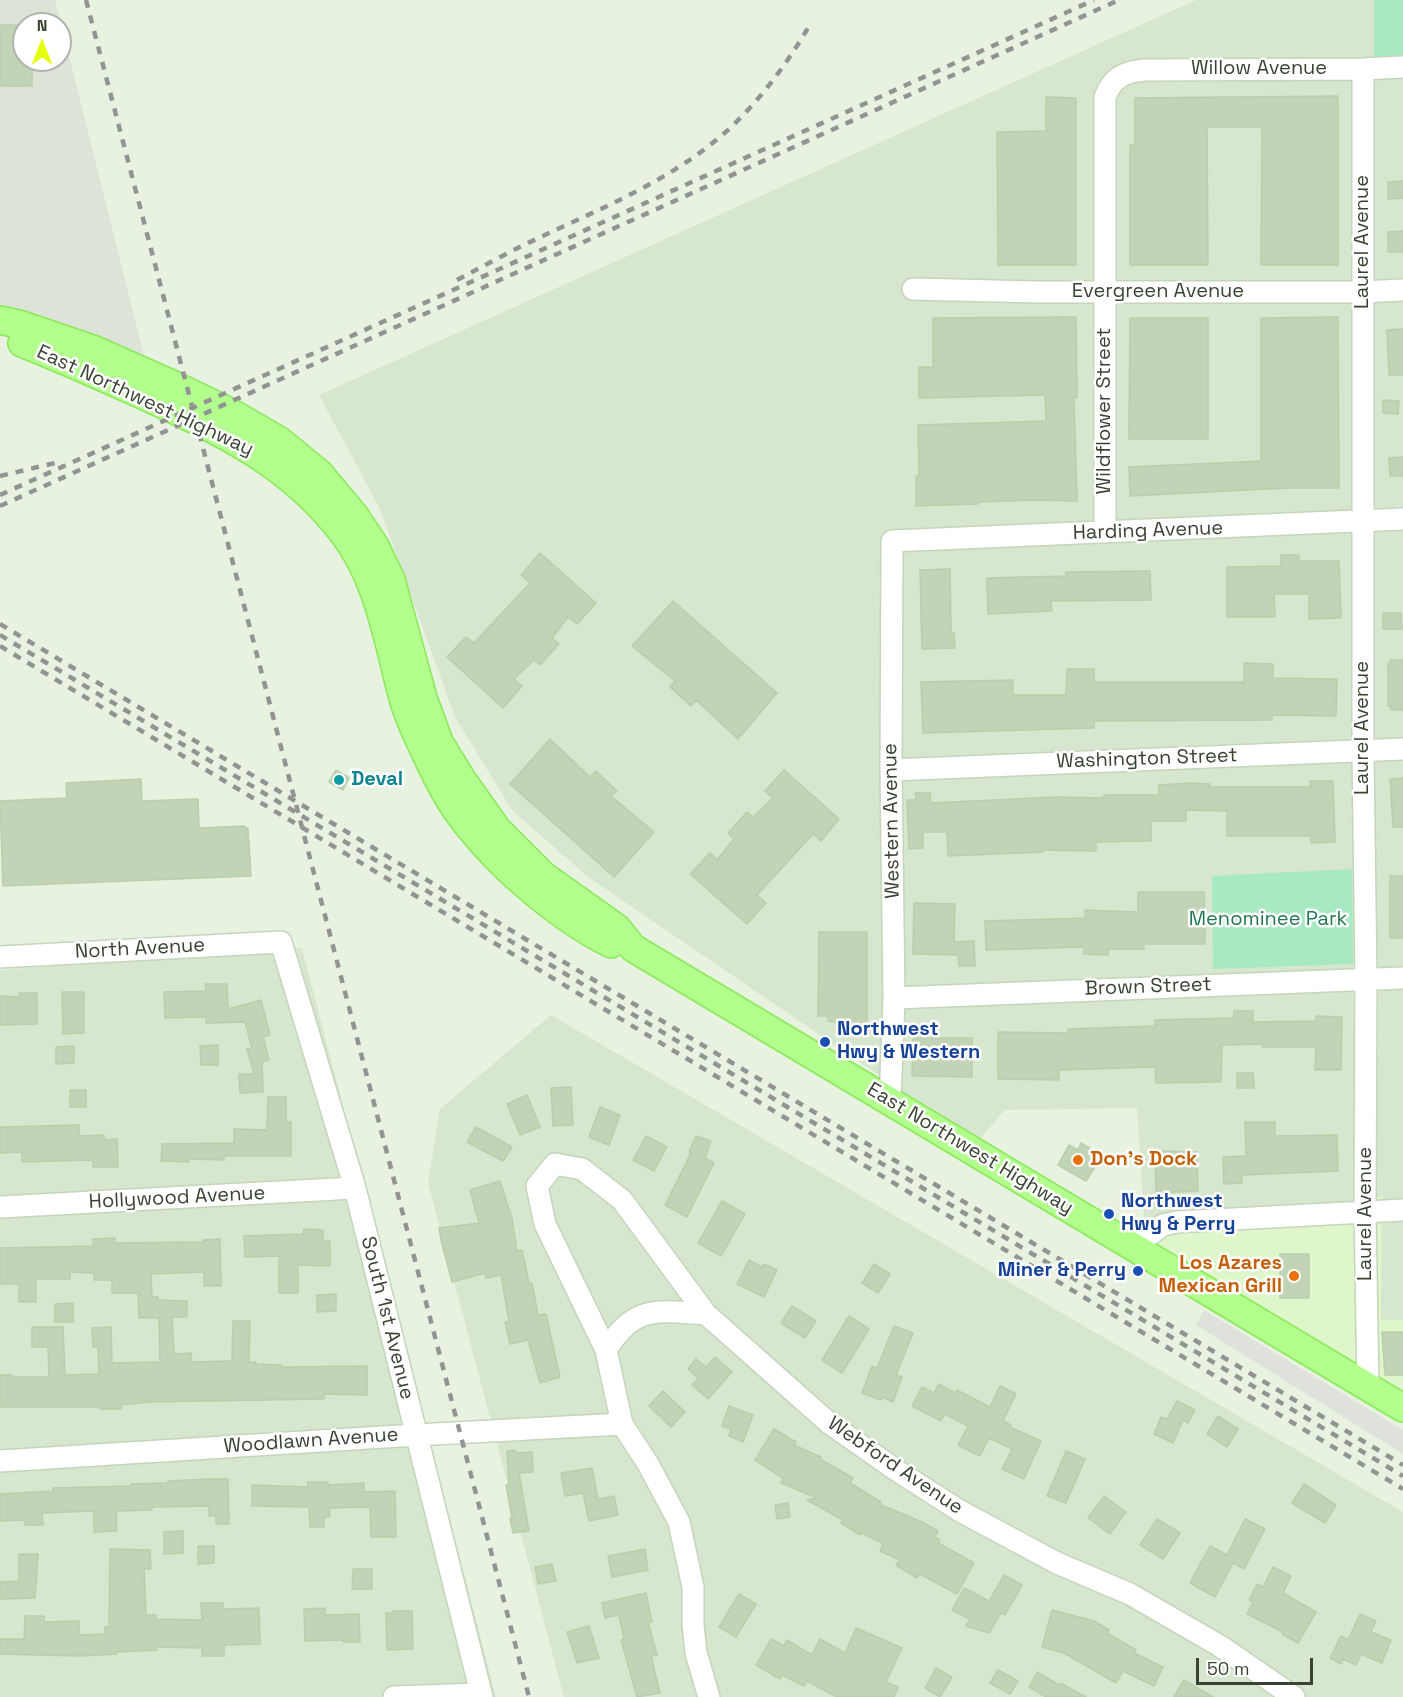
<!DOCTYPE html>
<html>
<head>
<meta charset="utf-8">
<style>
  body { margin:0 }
  #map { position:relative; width:1403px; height:1697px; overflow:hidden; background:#e7f2e1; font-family:"Space Grotesk",sans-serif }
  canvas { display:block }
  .north { position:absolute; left:12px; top:12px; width:60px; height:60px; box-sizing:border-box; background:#fff; border:2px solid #b0b4ad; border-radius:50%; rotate:0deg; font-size:16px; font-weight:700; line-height:24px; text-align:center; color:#394332 }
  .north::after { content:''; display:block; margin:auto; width:21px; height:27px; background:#e4ff0b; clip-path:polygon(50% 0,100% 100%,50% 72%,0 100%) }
  .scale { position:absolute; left:1196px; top:1658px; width:117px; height:27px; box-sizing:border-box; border:3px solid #394332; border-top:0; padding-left:8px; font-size:18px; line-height:21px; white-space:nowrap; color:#394332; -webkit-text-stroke:4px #fff; paint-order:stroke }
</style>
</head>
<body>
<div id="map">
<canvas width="1403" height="1697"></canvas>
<div class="north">N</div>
<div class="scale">50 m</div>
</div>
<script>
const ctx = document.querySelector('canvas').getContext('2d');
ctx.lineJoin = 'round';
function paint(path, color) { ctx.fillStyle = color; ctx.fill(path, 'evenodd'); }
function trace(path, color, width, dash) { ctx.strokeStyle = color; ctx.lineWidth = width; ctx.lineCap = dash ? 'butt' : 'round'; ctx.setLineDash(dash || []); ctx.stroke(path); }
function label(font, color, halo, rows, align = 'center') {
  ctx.font = font + ' "Space Grotesk",sans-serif'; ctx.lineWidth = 5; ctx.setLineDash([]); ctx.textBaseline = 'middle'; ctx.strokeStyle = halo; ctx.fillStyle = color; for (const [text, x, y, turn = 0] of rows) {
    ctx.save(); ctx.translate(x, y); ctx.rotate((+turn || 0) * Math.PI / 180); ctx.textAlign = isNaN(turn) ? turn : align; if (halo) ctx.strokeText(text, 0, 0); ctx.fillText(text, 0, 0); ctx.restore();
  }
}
paint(new Path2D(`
  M1196 0H1374L1375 58 1403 57V1320L1381 1321 1355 1201 1144 1218 1137 1108 1005 1110 977 1142 588 877 512 810 455 717 380 509 319 395Z
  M302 948 496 1697H0V970Z
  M551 1015 1403 1512V1697H564L428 1183 440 1109Z`), '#d7e6cf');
paint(new Path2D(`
  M1382 1197 1381 1320H1403V1394L1126 1231 1144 1218 1355 1201Z`), '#def6ca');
paint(new Path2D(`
  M0 0H55L145 360 0 308ZM24 24H60V60H24Z`), '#dde3d7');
paint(new Path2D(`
  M1374 0H1403V57L1374 58Z
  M1352 869 1353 964 1213 969 1212 876Z`), '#a7e9c2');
paint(new Path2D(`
  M1204 1310 1403 1430V1454L1196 1325Z`), '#dee2db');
const building = new Path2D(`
  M1 25H24V60H32V86H0Z
  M1338 96V265H1261L1262 127H1207L1208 265H1130V145H1135V98Z
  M1046 97 1076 98V265H998L997 132 1046 131Z
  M1403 181V198L1388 199V182Z
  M1403 231V252H1388V232Z
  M1076 317 1077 398H1074L1077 501 1035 500 978 502V504L916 506V476H919L918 425 1046 421 1045 395 919 398V367H933V318Z
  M1338 317 1339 488H1288L1130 496 1129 467 1261 461V318Z
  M1130 318H1208V439H1129Z
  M1403 329V375H1389L1387 330Z
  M1383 400 1399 401 1398 414 1383 413Z
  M1403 457V476H1390L1389 458Z
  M540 553 596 603 577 624 568 617 552 638 559 644 540 665 534 660 514 679 522 686 503 708 447 657 466 637 474 643 530 583 521 575Z
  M1281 555H1299V561H1339L1341 618 1309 619V594H1274L1275 617H1227V567L1281 566Z
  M950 569 951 633H954L955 648 922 649 920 570Z
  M1150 571 1151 600 1051 601 1052 611 988 614 987 578 1066 576V572Z
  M673 601 777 693 738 739 696 700 691 706 670 687 675 681 632 646Z
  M1383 613H1401L1402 629H1383Z
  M1390 660H1403V710H1391V706H1388V664H1390Z
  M1244 663 1273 664V678L1337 679 1336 716 1272 715V720L1094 721V728L923 733 921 682 1013 680V695H1066L1067 669H1094V682H1244Z
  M550 739 590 777 596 771 617 791 611 796 654 832 614 877 510 784Z
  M336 770 349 778 343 790 329 782Z
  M784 770 839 819 821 841 813 834 757 895 766 903 747 924 690 874 710 853 717 860 734 839 728 833 747 812 753 817 773 798 765 791Z
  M1403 778V827H1393L1390 779Z
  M141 779 142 801 198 799 199 828 244 826 248 829 251 876 3 886 0 801 67 798 66 783Z
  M1310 781H1333L1335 842 1311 843V836H1227V811L1186 810V821H1151V841L1096 842V851L1042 850 1043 852 948 856 947 832H923V848L909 849 907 800H916L915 793H930L931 803 1058 797 1104 798V795H1159V785L1190 783 1210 784V787H1310Z
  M1390 876H1403V938H1390Z
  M1138 892H1204L1205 944H1144V949H1108V955L1084 954V947L986 950 985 921 1085 918V910L1138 912Z
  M914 903 955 904 954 942 974 941 975 966H959L958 955 913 954Z
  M819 932H867V1030L842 1029V1025H836V1022L828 1021V1016H818Z
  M205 984H227L228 1009 261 1000 270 1035 263 1037 269 1060 262 1062 263 1092 240 1093 239 1074H254L247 1049 252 1048 245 1022 206 1023V1017L165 1018 164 992 206 991Z
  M62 992H84V1033L63 1034Z
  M19 993H37V1024L0 1025V996L19 997Z
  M1234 1011H1253V1022L1316 1021V1016L1342 1017 1341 1070H1315L1316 1047H1263V1044L1222 1045 1221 1082 1156 1083 1155 1067 1059 1070V1080L998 1079V1032L1068 1033V1029L1155 1026V1020L1234 1018Z
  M913 1038H972V1077L912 1076Z
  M218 1045V1065H201L200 1046Z
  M74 1046V1063L56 1064V1047Z
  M1237 1073H1253L1254 1088H1237Z
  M571 1087 573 1125 553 1126 551 1088Z
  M70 1090H86V1107H70Z
  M527 1095 540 1127 520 1135 507 1104Z
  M268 1097H286V1122H291V1156H224V1160L189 1159V1162L161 1161 162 1144 234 1143V1129L267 1130Z
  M600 1107 620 1115 609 1145 589 1137Z
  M1245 1122H1275V1136L1337 1135 1338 1171 1242 1175V1183L1224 1184 1223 1157 1246 1156Z
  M79 1125V1136L104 1135V1140L117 1139 118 1167H93V1160L22 1162V1152L0 1153V1127Z
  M476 1127 512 1147 503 1161 467 1142Z
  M646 1136 667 1147 654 1171 633 1160Z
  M696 1136 711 1141 705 1158 714 1163 687 1217 665 1205 691 1153 689 1152Z
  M1081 1143 1096 1152 1092 1158 1098 1162 1086 1181 1058 1165 1069 1145 1078 1150Z
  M1155 1151 1197 1152 1198 1191 1156 1193Z
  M500 1181 512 1218 517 1251 522 1250 529 1283H532L538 1315 546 1314 560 1377 540 1383 528 1340 510 1344 505 1322 509 1321 501 1275 486 1278 485 1273 452 1282 441 1240 439 1228 479 1223 470 1190Z
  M722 1201 745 1214 721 1256 698 1243Z
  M304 1229 323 1230V1241H330V1266L298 1265V1293H279V1256L245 1257 244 1236 303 1234Z
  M115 1238V1243L203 1242V1240L220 1239 221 1286H204V1272L151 1274 152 1297H158V1300L187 1301V1317H172L174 1354 191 1353 192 1362 232 1361 233 1321H250L249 1362H256V1364L281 1365V1367L367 1366V1395L324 1394V1399L150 1402 121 1405V1409H100V1407H0V1375H12V1377H49L48 1347H32V1327H63L65 1375 99 1374 98 1347H93L92 1328 111 1327 112 1363 160 1362 159 1318H139L138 1293H112V1280H94V1273L70 1272V1279H36V1302H19V1284H0V1248L93 1246V1239Z
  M1280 1254H1309V1298H1280Z
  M749 1260 762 1267 764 1264 777 1270 764 1297 737 1284Z
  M874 1264 890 1274 878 1293 862 1283Z
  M336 1294V1311L317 1312V1295Z
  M73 1303V1322H55V1304Z
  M792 1306 816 1321 805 1338 781 1323Z
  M849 1316 869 1329 842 1373 822 1360Z
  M894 1326 913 1333 896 1375 902 1377 893 1402 882 1397 881 1400 862 1393 872 1366 877 1368Z
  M1382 1332H1403V1375H1385Z
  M715 1357 732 1372 708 1399 692 1385 698 1378 688 1369 696 1359 706 1367Z
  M939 1384 955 1393 957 1390 990 1407 1000 1386 1016 1394 1003 1421 1011 1425 1010 1427 1041 1441 1024 1479 1002 1469 1012 1449 989 1438 980 1456 958 1445 968 1426 945 1414 941 1421 912 1406 922 1387 934 1393Z
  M663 1391 685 1412 671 1427 649 1406Z
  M1177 1401 1195 1410 1188 1423 1183 1420 1173 1443 1154 1434 1161 1417 1167 1419Z
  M729 1406 753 1415 743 1442 729 1436 731 1429 722 1426Z
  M1218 1416 1238 1429 1227 1447 1207 1434Z
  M774 1429 796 1442 794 1445 821 1457 820 1459 853 1478 850 1483 881 1502 879 1504 922 1522 938 1531 935 1537 940 1540 938 1543 974 1563 957 1594 920 1574 917 1578 896 1565 900 1560 880 1551 883 1543 861 1533 860 1535 841 1523 843 1520 807 1500 817 1498 781 1483 783 1478 755 1460Z
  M515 1450 516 1453 532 1452 533 1472 519 1473 529 1531 513 1533 510 1518H512L506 1485H509L507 1451Z
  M1066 1451 1085 1459 1066 1503 1047 1496Z
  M592 1468 598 1499 614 1496 618 1515 589 1521 583 1493 565 1496 561 1473Z
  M208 1479H228L229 1524H216V1516H209V1506L152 1507V1510L116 1511 117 1531 94 1532V1511L42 1513 43 1525H25V1520L0 1521V1494L53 1491V1488L131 1486V1484L168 1483V1481Z
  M308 1482H328V1485L364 1483V1492L395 1491 396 1537H371L370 1507 329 1508 330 1517H324V1527H310L309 1507 252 1506V1485L308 1487Z
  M1304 1484 1336 1505 1325 1523 1292 1503Z
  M1104 1496 1126 1512 1110 1534 1088 1518Z
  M788 1503 790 1517 777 1519 775 1505Z
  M1157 1519 1180 1533 1163 1559 1140 1545Z
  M1245 1519 1265 1529 1244 1569 1233 1563 1215 1597 1190 1583 1210 1546 1227 1555Z
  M183 1531V1553L164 1554V1532Z
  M198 1546H214V1563L198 1564Z
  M110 1549 150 1550 151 1569H144L146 1615H156V1619L202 1620 201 1603H223V1609L259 1608 260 1644 224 1645V1656H202V1648L157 1647V1650L116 1652 117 1654 80 1656 0 1654V1639H24L25 1616H44V1622L79 1621V1635L105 1634V1627H109Z
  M645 1549 648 1570 612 1577 608 1556Z
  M19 1554H38L35 1598 0 1599V1582L19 1581Z
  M552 1564 556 1581 538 1584 535 1567Z
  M1273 1567 1291 1576 1283 1593 1316 1612 1298 1643 1282 1634 1283 1632 1247 1614 1253 1602 1249 1600 1257 1584 1263 1587Z
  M353 1569H372V1589H352Z
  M1004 1575 1022 1585 1005 1615 1001 1613 989 1633 966 1626 970 1619 952 1610 964 1588 989 1601Z
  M646 1593 652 1622H648L657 1655 651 1656 660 1693 637 1697 621 1640 624 1639 619 1615 605 1618 602 1603Z
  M739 1594 756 1604 736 1637 719 1627Z
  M325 1608V1615L359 1614 360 1642H343V1640L305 1641 304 1609Z
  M1052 1610 1094 1621 1109 1630 1107 1633 1136 1650 1134 1653 1163 1667 1154 1686 1123 1671 1116 1683 1064 1653 1042 1647Z
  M393 1611H412L413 1649 387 1650 386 1613H393Z
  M1360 1614 1376 1621 1371 1632 1391 1640 1382 1663 1361 1654 1356 1665 1343 1659 1341 1664 1330 1658 1341 1636 1348 1640Z
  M589 1626 599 1658 577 1663 567 1632Z
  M856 1628 902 1648 886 1682 898 1687 894 1697H837L807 1681 804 1686 782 1675 780 1679 756 1665 771 1639 784 1646 787 1640 812 1655 820 1639 845 1653Z
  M936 1668 952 1677 940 1697 925 1688Z
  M998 1670 1018 1681 1010 1694 990 1683Z
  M1037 1672 1059 1685 1060 1683 1086 1697H1046L1029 1687Z
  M1184 1680 1213 1697H1174Z`);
paint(building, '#c3d3b6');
trace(building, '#b9cfa9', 1.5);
const minor = new Path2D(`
  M1363 69V751L1366 979 1365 1212 1368 1387
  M913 289 1038 292H1362L1403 290
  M1105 532V97C1112 78 1124 72 1144 70L1363 69 1403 67
  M891 770 1403 749
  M0 957 281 942 355 1188 482 1697
  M894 998 1403 978
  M890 1101 894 998 891 770 892 541 1403 519
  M0 1207 355 1188
  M1133 1247 1163 1225 1177 1222 1403 1210
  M606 1350C635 1304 657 1311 706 1314
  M0 1461 416 1435 622 1424
  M394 1697 481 1694
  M709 1697 696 1653 693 1625V1587L679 1522 648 1464 622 1424 606 1350 545 1224 537 1186 555 1164 582 1169 622 1200 706 1314 829 1423 896 1470 960 1511 1057 1563 1130 1594 1220 1646 1294 1697`);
const major = new Path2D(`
  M0 320 22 325 95 350 174 385 230 412 280 441 319 473 355 516 375 546 391 580 423 698 439 742 463 781 497 829 544 876 617 928 633 948 1403 1408
  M22 343C69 362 114 382 160 403 232 437 293 468 343 533 379 579 388 643 403 698 408 717 417 735 425 752 434 771 443 791 455 808 492 861 554 915 611 944`);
trace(minor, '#c5d5bb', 24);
trace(major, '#8ae958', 30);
trace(minor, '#fff', 21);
trace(major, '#b2ff8d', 27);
trace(new Path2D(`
  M86 0 529 1697
  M457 280C480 268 503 255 526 244 596 210 671 182 729 129 760 100 786 65 808 28
  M0 476 55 463
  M0 495 1094 0
  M0 506 1119 0
  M0 624 1403 1465
  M0 635 1403 1476
  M0 646 1403 1489`), '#939393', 4.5, [8, 8]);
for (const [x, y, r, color] of [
  [339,780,6,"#0f9aa8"],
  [825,1042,6,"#1a4fb4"],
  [1078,1160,6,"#e8710a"],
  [1109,1214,6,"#1a4fb4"],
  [1138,1271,6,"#1a4fb4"],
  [1294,1276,6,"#e8710a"]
]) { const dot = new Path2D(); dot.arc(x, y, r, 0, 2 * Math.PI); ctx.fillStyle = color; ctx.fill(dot); trace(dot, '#fff', 2); }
label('20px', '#394332', '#fff', [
  ["Willow Avenue",1259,69],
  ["Laurel Avenue",1363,242,-90],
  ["Evergreen Avenue",1158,292],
  ["East Northwest Highway",145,401,25],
  ["Wildflower Street",1105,411,-90],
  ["Harding Avenue",1148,531,-2],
  ["Laurel Avenue",1363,728,-90],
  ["Washington Street",1147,759,-2],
  ["Western Avenue",892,821,-91],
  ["North Avenue",140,949,-3],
  ["Brown Street",1148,987,-2],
  ["East Northwest Highway",970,1149,31],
  ["Hollywood Avenue",177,1198,-3],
  ["Laurel Avenue",1366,1214,-90],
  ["South 1st Avenue",387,1318,76],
  ["Woodlawn Avenue",311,1441,-4],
  ["Webford Avenue",895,1466,34]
]);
label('bold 20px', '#0d838f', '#fff', [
  ["Deval",351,780]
], 'left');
label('20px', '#237754', '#fff', [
  ["Menominee Park",1268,920]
]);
label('bold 20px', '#164399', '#fff', [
  ["Northwest",837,1030],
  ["Hwy & Western",837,1053],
  ["Northwest",1121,1202],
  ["Hwy & Perry",1121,1225],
  ["Miner & Perry",1126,1271,"right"]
], 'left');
label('bold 20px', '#c56008', '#fff', [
  ["Don's Dock",1090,1160],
  ["Los Azares",1282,1264,"right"],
  ["Mexican Grill",1282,1287,"right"]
], 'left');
</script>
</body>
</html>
